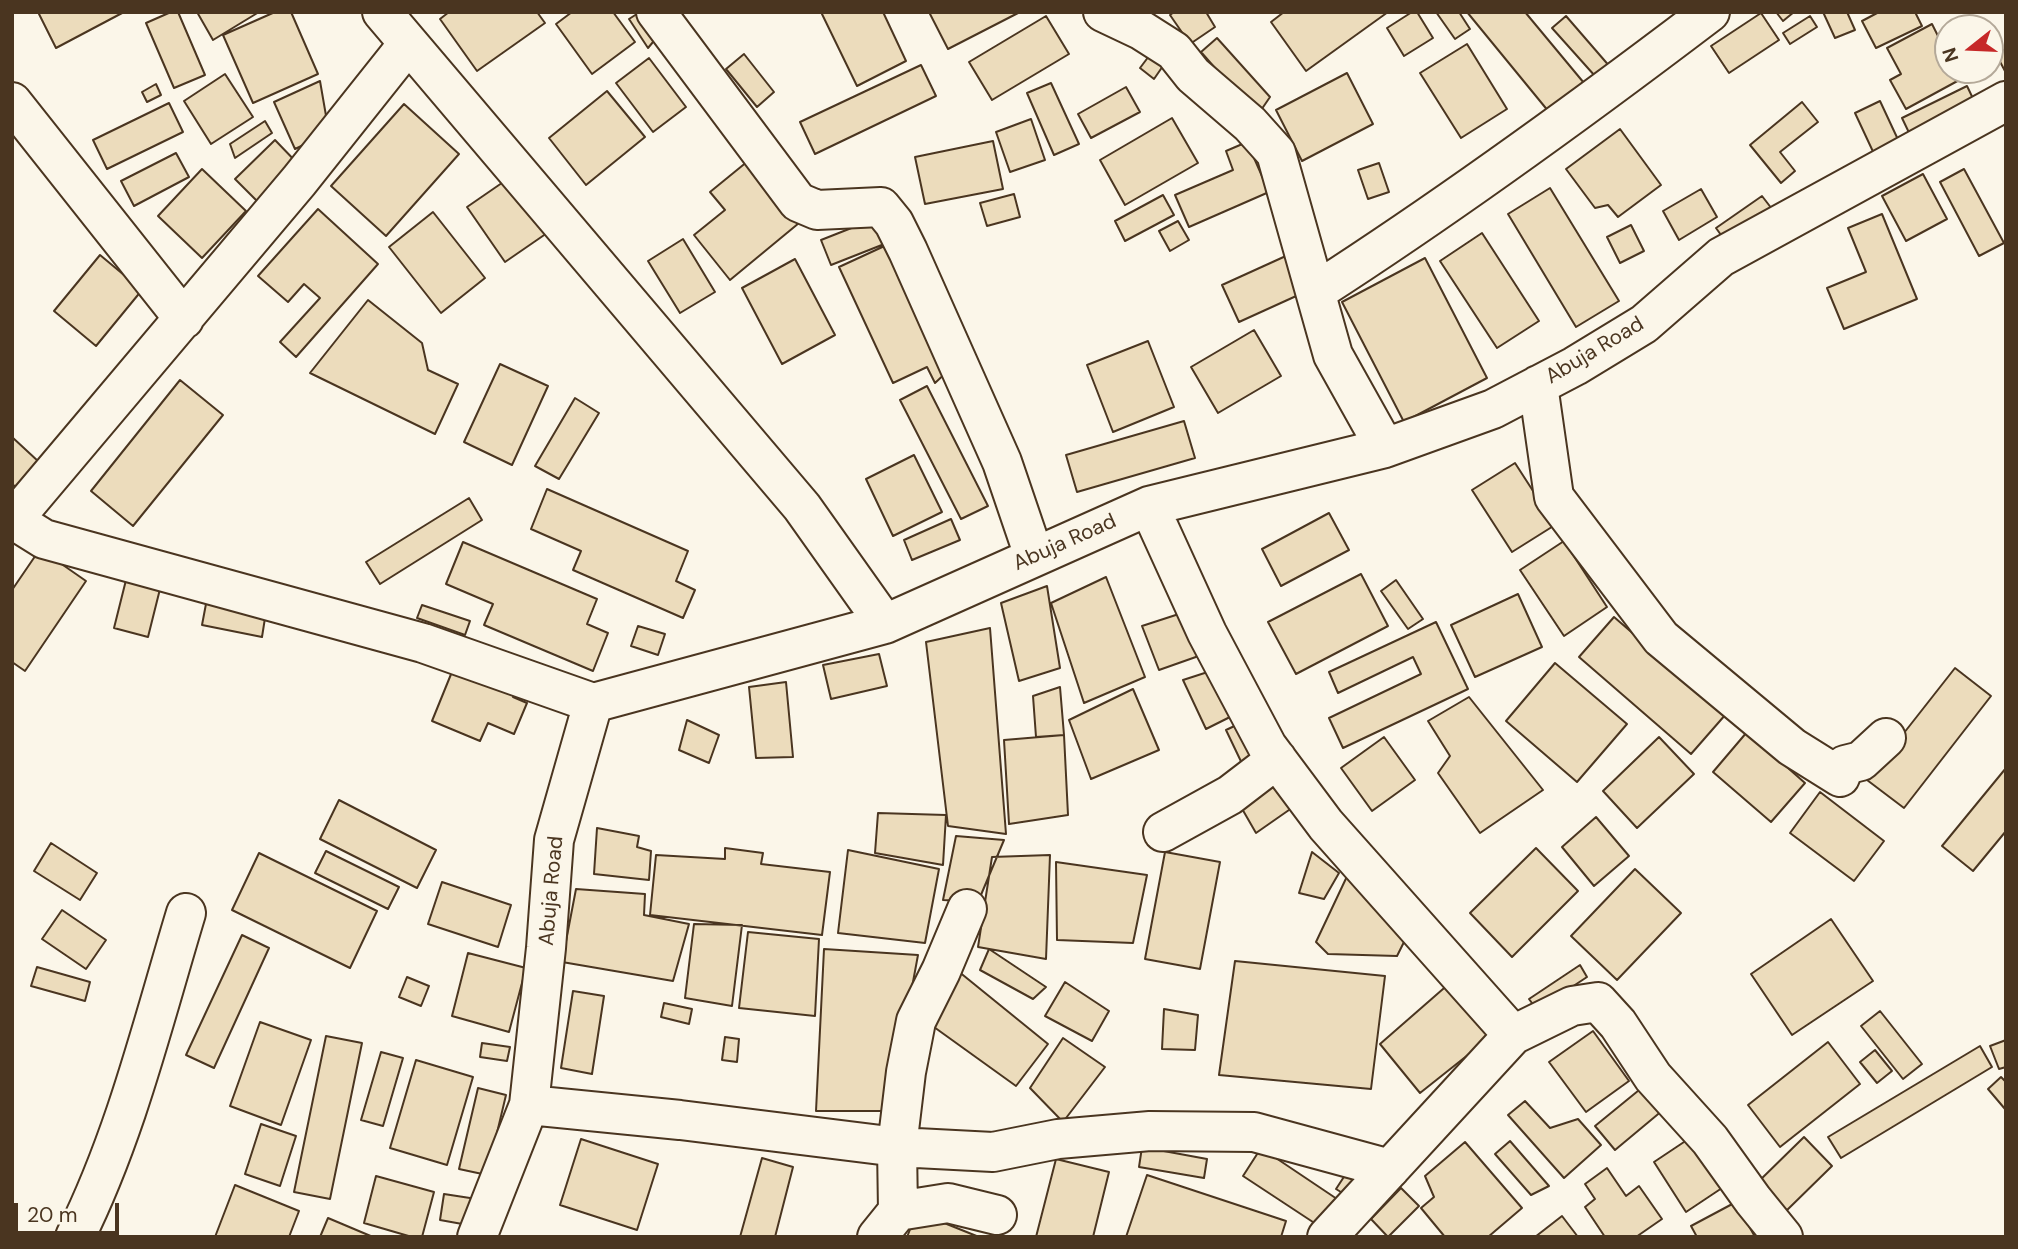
<!DOCTYPE html>
<html>
<head>
<meta charset="utf-8">
<style>
  body { margin:0 }
  #map { position:relative; width:2018px; height:1249px; overflow:hidden; background:#fbf6e9; font-family:"DM Sans",sans-serif }
  canvas { display:block }
  .frame { position:absolute; inset:0; border:14px solid #4a3520; pointer-events:none }
  .north { position:absolute; left:1934px; top:14px; width:70px; height:70px; box-sizing:border-box; background:#fbf6e9; border:2px solid #b4a999; border-radius:50%; rotate:252deg; font-size:19px; font-weight:700; line-height:28px; text-align:center; color:#4a3520 }
  .north::after { content:''; display:block; margin:auto; width:24px; height:32px; background:#c62828; clip-path:polygon(50% 0,100% 100%,50% 72%,0 100%) }
  .scale { position:absolute; left:14px; top:1203px; width:105px; height:32px; box-sizing:border-box; border:4px solid #4a3520; border-top:0; padding-left:9px; font-size:21px; line-height:24px; white-space:nowrap; color:#4a3520; -webkit-text-stroke:5px #fbf6e9; paint-order:stroke }
</style>
</head>
<body>
<div id="map">
<canvas width="2018" height="1249"></canvas>
<div class="frame"></div>
<div class="north">N</div>
<div class="scale">20 m</div>
</div>
<script>
const ctx = document.querySelector('canvas').getContext('2d');
ctx.lineJoin = 'round';
function paint(path, color) { ctx.fillStyle = color; ctx.fill(path, 'evenodd'); }
function trace(path, color, width, dash) { ctx.strokeStyle = color; ctx.lineWidth = width; ctx.lineCap = dash ? 'butt' : 'round'; ctx.setLineDash(dash || []); ctx.stroke(path); }
function label(font, color, halo, rows, align = 'center') {
  ctx.font = font + ' "DM Sans",sans-serif'; ctx.lineWidth = 5; ctx.setLineDash([]); ctx.textBaseline = 'middle'; ctx.strokeStyle = halo; ctx.fillStyle = color; for (const [text, x, y, turn = 0] of rows) {
    ctx.save(); ctx.translate(x, y); ctx.rotate((+turn || 0) * Math.PI / 180); ctx.textAlign = isNaN(turn) ? turn : align; if (halo) ctx.strokeText(text, 0, 0); ctx.fillText(text, 0, 0); ctx.restore();
  }
}
const building = new Path2D(`
  M38 12H124L56 48Z
  M171 12H178L205 75 174 88 146 23Z
  M197 12H259L213 40Z
  M275 12H291L318 74 253 103 223 35Z
  M449 12H537L545 23 477 71 440 19Z
  M572 12H613L635 42 592 74 556 24Z
  M640 12 658 36 648 48 629 19Z
  M821 12H883L906 61 857 86Z
  M929 12H1020L948 49Z
  M1174 12H1206L1215 27 1190 44 1170 15Z
  M1284 12H1388L1306 71 1271 22Z
  M1412 12H1417L1433 38 1404 56 1387 28Z
  M1436 12H1459L1470 29 1455 39Z
  M1467 12H1525L1584 83 1549 112Z
  M1776 12H1794L1783 21Z
  M1823 12H1847L1855 30 1835 38Z
  M1879 12H1915L1922 26 1876 48 1862 21Z
  M1761 13 1779 40 1729 73 1711 46Z
  M1046 16 1069 54 992 100 969 62Z
  M1566 16 1611 68 1595 76 1552 28Z
  M1810 16 1817 27 1790 44 1783 33Z
  M1932 24 1939 38 1948 34V70L1974 72 1906 109 1890 80 1901 74 1887 48Z
  M1217 38 1270 97 1257 116 1201 52Z
  M1467 44 1507 109 1461 138 1420 73Z
  M2006 49V73L1996 54Z
  M1152 52 1165 63 1154 79 1140 68Z
  M744 54 774 92 757 107 726 69Z
  M649 58 686 107 653 132 616 83Z
  M921 65 936 96 815 154 800 122Z
  M1347 73 1373 124 1302 161 1276 110Z
  M225 74 253 117 211 144 184 101Z
  M320 81 329 133 295 149 274 102Z
  M1051 83 1079 144 1054 155 1027 93Z
  M156 84 161 95 147 102 142 92Z
  M1967 86 1978 109 1913 141 1902 118Z
  M1126 87 1140 112 1091 138 1078 114Z
  M607 91 645 137 586 185 549 138Z
  M1880 101 1901 146 1876 158 1855 113Z
  M1802 102 1818 122 1780 152 1795 171 1781 183 1750 145Z
  M169 103 183 132 107 169 93 140Z
  M404 104 459 154 386 236 331 186Z
  M1172 118 1198 163 1125 205 1100 160Z
  M1031 119 1045 160 1010 172 996 132Z
  M265 121 272 133 235 158 230 144Z
  M1620 129 1661 185 1618 217 1608 205 1595 208 1566 169Z
  M275 140 300 166 261 205 235 179Z
  M993 141 1003 189 925 204 915 157Z
  M1247 142 1269 192 1189 227 1175 195 1233 170 1226 151Z
  M176 153 189 177 134 206 121 181Z
  M748 161 799 223 730 280 694 235 725 210 710 192Z
  M1379 163 1389 192 1368 199 1358 170Z
  M202 169 246 211 202 258 158 216Z
  M1964 169 2004 243 1979 256 1940 182Z
  M1923 174 1947 219 1906 241 1882 196Z
  M512 176 550 231 505 262 467 207Z
  M1550 188 1619 301 1576 327 1508 214Z
  M1701 189 1717 217 1679 240 1663 211Z
  M1014 194 1020 217 987 226 980 203Z
  M1163 195 1174 215 1125 241 1115 221Z
  M1762 196 1772 209 1726 242 1716 228Z
  M318 209 378 264 296 357 280 342 320 298 304 284 288 302 258 276Z
  M433 212 485 278 441 313 389 247Z
  M887 214 897 239 831 265 821 240Z
  M1882 214 1917 299 1844 329 1827 288 1866 272 1848 228Z
  M1178 221 1189 240 1170 251 1159 231Z
  M1631 225 1644 251 1620 263 1607 237Z
  M1482 233 1539 321 1497 348 1440 261Z
  M683 239 715 292 680 313 648 261Z
  M891 243 950 369 935 383 927 367 893 383 839 267Z
  M100 255 142 290 96 346 54 311Z
  M1288 255 1305 292 1239 322 1222 285Z
  M1425 258 1487 378 1404 422 1342 302Z
  M795 259 835 335 782 364 742 288Z
  M368 300 422 343 428 370 458 384 435 434 310 373Z
  M1254 330 1281 376 1218 413 1191 367Z
  M1148 341 1174 407 1113 432 1087 365Z
  M500 364 548 386 512 465 464 442Z
  M180 380 223 415 133 526 91 491Z
  M927 386 988 506 961 519 900 400Z
  M575 398 599 413 559 479 535 466Z
  M1184 421 1195 458 1077 492 1066 455Z
  M12 437 39 462 16 487 12 484Z
  M914 455 942 512 893 536 866 479Z
  M1515 463 1555 525 1512 552 1472 490Z
  M547 489 688 551 676 581 695 590 683 618 573 570 581 551 531 529Z
  M469 498 482 520 380 584 366 562Z
  M1329 513 1349 550 1281 586 1262 549Z
  M951 519 960 540 912 560 904 540Z
  M1564 541 1607 607 1564 636 1520 570Z
  M463 542 597 599 587 624 608 633 593 671 484 625 493 604 446 584Z
  M40 549 86 581 25 671 12 662V590Z
  M129 568 163 577 148 637 114 628Z
  M1361 574 1388 626 1296 674 1268 622Z
  M1106 577 1145 677 1084 703 1051 603Z
  M1396 580 1423 619 1408 629 1381 591Z
  M1047 586 1060 668 1019 681 1001 603Z
  M209 588 268 599 262 637 202 625Z
  M1518 594 1542 647 1475 677 1451 625Z
  M422 605 470 621 465 635 417 618Z
  M1185 612 1210 652 1159 670 1142 626Z
  M1614 617 1726 714 1691 754 1579 657Z
  M1436 622 1468 689 1343 748 1329 718 1421 674 1413 657 1338 693 1329 672Z
  M638 626 665 634 658 655 631 646Z
  M990 628 1006 834 948 826 926 642Z
  M879 654 887 686 831 699 823 665Z
  M458 657 519 683 513 697 527 703 514 734 488 723 480 741 432 721Z
  M1555 663 1627 724 1577 782 1506 721Z
  M1955 668 1991 696 1904 808 1867 780Z
  M1217 669 1240 712 1206 729 1183 680Z
  M786 682 793 757 756 758 749 687Z
  M1060 687 1064 735 1036 737 1033 696Z
  M1133 689 1159 750 1091 779 1069 720Z
  M1469 697 1543 790 1480 833 1438 773 1450 756 1428 721Z
  M687 720 719 735 709 763 679 750Z
  M1245 721 1267 762 1247 774 1226 730Z
  M1747 732 1805 783 1771 822 1713 772Z
  M1064 735 1068 815 1009 824 1004 740Z
  M1384 737 1415 780 1372 811 1341 768Z
  M1659 737 1694 774 1637 828 1603 791Z
  M2006 768V831L1973 871 1942 846Z
  M1271 771 1299 803 1256 833 1237 800Z
  M1820 792 1884 841 1854 881 1790 833Z
  M339 800 436 850 417 888 320 839Z
  M878 813 946 815 943 865 875 853Z
  M1596 817 1629 856 1594 886 1562 847Z
  M597 828 639 836 637 847 651 851 649 880 594 874Z
  M956 836 1004 840 978 902 943 900Z
  M51 843 97 873 80 900 34 871Z
  M725 848 763 853 761 864 830 872 822 935 650 915 656 855 725 859Z
  M1536 848 1578 891 1512 957 1470 913Z
  M848 850 939 869 925 943 838 933Z
  M326 851 399 887 388 909 315 873Z
  M1165 852 1220 862 1200 969 1145 959Z
  M1312 852 1339 873 1324 899 1299 893Z
  M259 853 377 911 350 968 232 910Z
  M1050 855 1046 959 978 947 992 857Z
  M1056 862 1147 875 1133 943 1057 940Z
  M1635 869 1681 913 1617 980 1571 936Z
  M1350 870 1408 934 1397 956 1328 954 1316 942Z
  M442 882 511 905 498 947 428 924Z
  M576 889 645 894 644 915 689 924 673 981 562 962Z
  M62 910 106 940 86 969 42 939Z
  M1831 919 1873 981 1792 1035 1751 974Z
  M694 924 742 925 732 1006 685 998Z
  M748 932 819 939 815 1016 739 1008Z
  M242 935 269 948 214 1068 186 1055Z
  M824 949 918 955 889 1111H816Z
  M989 949 1046 987 1033 999 980 970Z
  M468 953 526 968 509 1032 452 1016Z
  M1235 961 1385 976 1371 1089 1219 1075Z
  M1580 965 1587 977 1537 1010 1529 999Z
  M37 967 90 982 85 1001 31 986Z
  M958 971 1048 1044 1016 1086 927 1022Z
  M407 977 429 986 421 1006 399 997Z
  M1065 982 1109 1011 1092 1041 1045 1016Z
  M1451 982 1493 1035 1420 1093 1380 1044Z
  M573 991 604 996 592 1074 561 1068Z
  M664 1003 692 1009 689 1024 661 1017Z
  M1164 1009 1198 1015 1195 1050 1162 1049Z
  M1880 1011 1922 1064 1903 1079 1861 1026Z
  M260 1022 311 1040 281 1125 230 1106Z
  M1593 1031 1629 1081 1586 1112 1549 1062Z
  M326 1036 362 1043 330 1199 294 1192Z
  M725 1037 739 1039 737 1062 722 1060Z
  M1063 1038 1105 1067 1063 1122 1030 1088Z
  M2006 1040V1067L1999 1069 1990 1046Z
  M1828 1042 1860 1084 1780 1147 1748 1105Z
  M482 1043 510 1047 507 1061 480 1057Z
  M1980 1046 1992 1067 1841 1158 1828 1137Z
  M1875 1050 1892 1071 1877 1083 1860 1062Z
  M381 1052 403 1058 383 1126 361 1120Z
  M416 1060 473 1077 447 1165 390 1148Z
  M2001 1077 2006 1082 2005 1109 1988 1089Z
  M1644 1086 1663 1110 1615 1150 1595 1126Z
  M478 1088 506 1095 487 1175 459 1169Z
  M1525 1101 1550 1128 1578 1119 1601 1145 1564 1178 1508 1115Z
  M261 1124 296 1136 280 1186 245 1174Z
  M1804 1137 1832 1166 1783 1214 1755 1185Z
  M1690 1138 1722 1188 1686 1212 1654 1162Z
  M581 1139 658 1164 637 1230 560 1205Z
  M1510 1141 1549 1186 1531 1195 1495 1154Z
  M1465 1142 1522 1208 1488 1237H1445L1421 1208 1434 1197 1425 1176Z
  M1142 1147 1207 1159 1204 1178 1139 1167Z
  M1261 1148 1340 1201 1322 1228 1243 1176Z
  M762 1158 793 1167 775 1237H740Z
  M1056 1159 1109 1172 1093 1237H1036Z
  M1351 1166 1364 1174 1349 1197 1336 1189Z
  M1607 1168 1626 1196 1639 1186 1662 1219 1636 1237H1605L1585 1207 1595 1199 1585 1184Z
  M1147 1175 1286 1221 1281 1237H1126Z
  M376 1176 434 1192 422 1237H412L364 1223Z
  M235 1185 299 1211 289 1237H215Z
  M1401 1188 1419 1206 1388 1237 1371 1219Z
  M444 1194 483 1200 479 1227 440 1220Z
  M1736 1202 1755 1237H1697L1691 1226Z
  M917 1212 979 1237H907Z
  M1562 1216 1578 1237H1535Z
  M328 1218 373 1237H320Z`);
paint(building, '#ecdcbc');
trace(building, '#4a3520', 2);
const minor = new Path2D(`
  M382 12 802 507 885 624
  M656 12 798 202 817 210 881 207 894 223 908 251 1002 462 1034 556
  M1103 12 1141 30 1174 51 1193 75 1250 124 1276 153 1333 355 1385 448
  M12 102 184 319
  M1317 291C1452 204 1581 110 1710 12
  M1538 385 1554 497 1661 638 1792 747 1840 777 1845 765 1861 761 1886 738
  M1149 506 1207 633 1267 746 1326 825 1513 1035
  M12 519 44 539 423 643 593 703
  M13 520 299 181 408 44
  M593 703 885 624 1149 506 1385 448 1493 409 1575 366 1644 324 1721 257 2006 101
  M1163 832 1230 795 1277 759
  M529 1105 680 1120 897 1147 993 1152 1058 1139 1150 1131 1254 1132 1390 1169
  M898 1211 897 1147 906 1072 916 1021 941 971 967 909
  M75 1237C126 1135 153 1022 186 913
  M477 1237 529 1105 546 948 554 840 593 703
  M877 1237 898 1211 948 1203 997 1215
  M1327 1237 1513 1035 1572 1006 1598 1002 1618 1024 1653 1077 1710 1140 1753 1200 1783 1237`);
trace(minor, '#4a3520', 42);
trace(minor, '#fbf6e9', 38);
label('21px', '#4a3520', '#fbf6e9', [
  ["Abuja Road",1595,351,-31],
  ["Abuja Road",1065,543,-24],
  ["Abuja Road",552,891,-85]
]);
</script>
</body>
</html>
